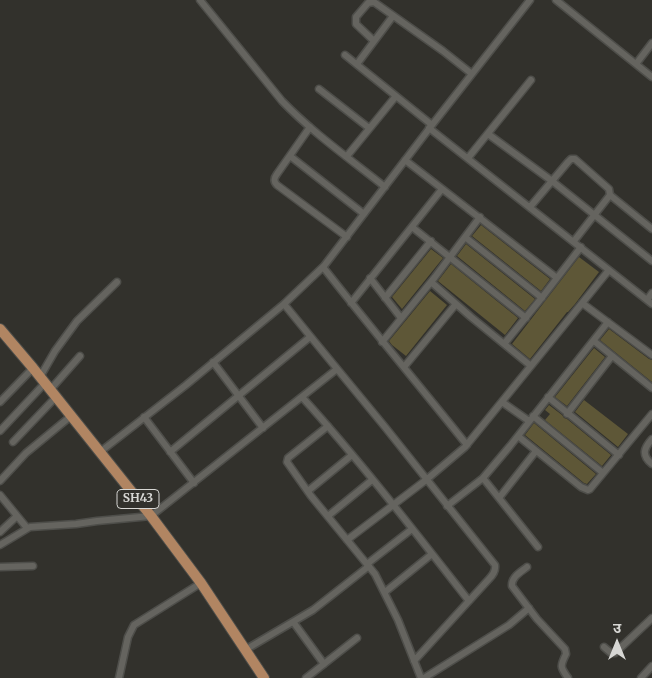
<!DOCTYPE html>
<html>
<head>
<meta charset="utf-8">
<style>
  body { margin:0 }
  #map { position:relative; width:652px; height:678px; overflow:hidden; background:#32312c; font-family:Merriweather,"Noto Sans Devanagari",serif }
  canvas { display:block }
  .north { position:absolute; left:592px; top:618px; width:50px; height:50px; -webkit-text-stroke:4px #32312c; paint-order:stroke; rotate:0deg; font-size:14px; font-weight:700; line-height:20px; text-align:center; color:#d7d7d4 }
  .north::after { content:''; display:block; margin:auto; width:18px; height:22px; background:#d7d7d4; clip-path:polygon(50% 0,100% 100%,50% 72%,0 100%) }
</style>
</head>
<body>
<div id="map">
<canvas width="652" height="678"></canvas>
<div class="north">उ</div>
</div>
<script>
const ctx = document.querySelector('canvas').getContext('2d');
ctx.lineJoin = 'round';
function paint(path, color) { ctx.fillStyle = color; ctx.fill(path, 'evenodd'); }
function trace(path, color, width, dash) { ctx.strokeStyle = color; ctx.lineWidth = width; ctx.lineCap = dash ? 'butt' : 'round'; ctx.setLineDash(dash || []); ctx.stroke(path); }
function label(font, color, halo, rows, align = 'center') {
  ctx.font = font + ' Merriweather,serif'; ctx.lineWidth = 5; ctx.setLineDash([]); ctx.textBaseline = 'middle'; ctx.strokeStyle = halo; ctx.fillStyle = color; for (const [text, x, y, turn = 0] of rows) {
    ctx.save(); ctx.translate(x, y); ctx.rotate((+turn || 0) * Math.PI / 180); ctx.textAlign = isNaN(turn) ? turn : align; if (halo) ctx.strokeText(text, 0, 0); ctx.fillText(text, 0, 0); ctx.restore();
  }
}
paint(new Path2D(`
  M481 225 550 279 541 291 472 236Z
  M466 244 535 299 525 311 457 256Z
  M431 249 443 258 402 309 392 297Z
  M579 257 599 272 575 304 568 312H567L530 359 512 344Z
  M451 264 518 318 505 335 438 281Z
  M430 291 447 305 406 356 392 345 389 341Z
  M609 329 649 359 652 360V382L600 340Z
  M594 348 605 357 567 406 555 397Z
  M584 400 628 434 618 447 575 412Z
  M549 405 562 415 564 418 567 419 611 455 602 466 545 420 550 414 545 410Z
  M534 423 596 474 587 484 584 483 525 435Z`), '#5e5737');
const minor = new Path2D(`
  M200 0 282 101C313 133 350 159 385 187
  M556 0 652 77
  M374 41 356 24V17L368 3 374 2 443 51 472 74
  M345 55 432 125
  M357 64 393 16
  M636 64 652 43
  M319 89 369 128
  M310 127 277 174C274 178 273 181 277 185L347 237
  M429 128 652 304
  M488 134 552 181 652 261
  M290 156 364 214
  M347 156 396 96
  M468 158 531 80
  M405 160 557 278
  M610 195 652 229
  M530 207 568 162 571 159H575L609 189 610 195 574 241
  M412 227 526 318
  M465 237 542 298
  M323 267C370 327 419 385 467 445
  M370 278 401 318
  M431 282 471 317 531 366
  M385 298 431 241
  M647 300 652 293
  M351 303 442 189
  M582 303 652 355
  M284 304 315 342 385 427 495 565C496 571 493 575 489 579L414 661
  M594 341 652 388
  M382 342 435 277 480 217
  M504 344 540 300 581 247
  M213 362 263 428
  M404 367 456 304
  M40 377 55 351 77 321 117 282
  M50 390 80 356
  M302 397C361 462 415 532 469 601
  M548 397 619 455
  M0 402 33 368
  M502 402 529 421
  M567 414 612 356
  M533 416 603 473
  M144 417 194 483
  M328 426 288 458 287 462 311 496 375 574 398 620 421 678
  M0 431 45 383
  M518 436 581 487 588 490 590 489 652 414
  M652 439C644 448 641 455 652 464
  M13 442 56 397
  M100 452 186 385 284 304 324 266 432 125 530 0
  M170 452 310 337
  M483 478 510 446 608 322
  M0 481 26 453 71 416
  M308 491 352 455
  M0 495 27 528
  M499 498 536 451
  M447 506 483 478 538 547
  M328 516 372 480
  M0 532 17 516
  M347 540 426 480 465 447 609 270
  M0 545 30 527 76 524 97 521 151 516 337 369
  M367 564 412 529
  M0 567 33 566
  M527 567C521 572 511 577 512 586L537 619 565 649 566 654C560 666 560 667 568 678
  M385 592 432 554
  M294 623 324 664
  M604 647 611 653H615L652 618
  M245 650 313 610 369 566
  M119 678 128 637 134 625 201 583
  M306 678 357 638
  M424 678 509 625 529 608
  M641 678 652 666`);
const primary = new Path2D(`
  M0 329 33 368 151 516 201 583 264 678`);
trace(minor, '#4e4e4a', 9);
trace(primary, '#4e4e4a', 12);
trace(minor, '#65645f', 6);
trace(primary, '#b18562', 10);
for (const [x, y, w] of [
  [138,499,42]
]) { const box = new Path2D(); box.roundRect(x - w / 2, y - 9.5, w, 19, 4); ctx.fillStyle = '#32312c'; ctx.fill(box); trace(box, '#d7d7d4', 1); }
label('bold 12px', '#d7d7d4', null, [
  ["SH43",138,499]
]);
</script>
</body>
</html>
